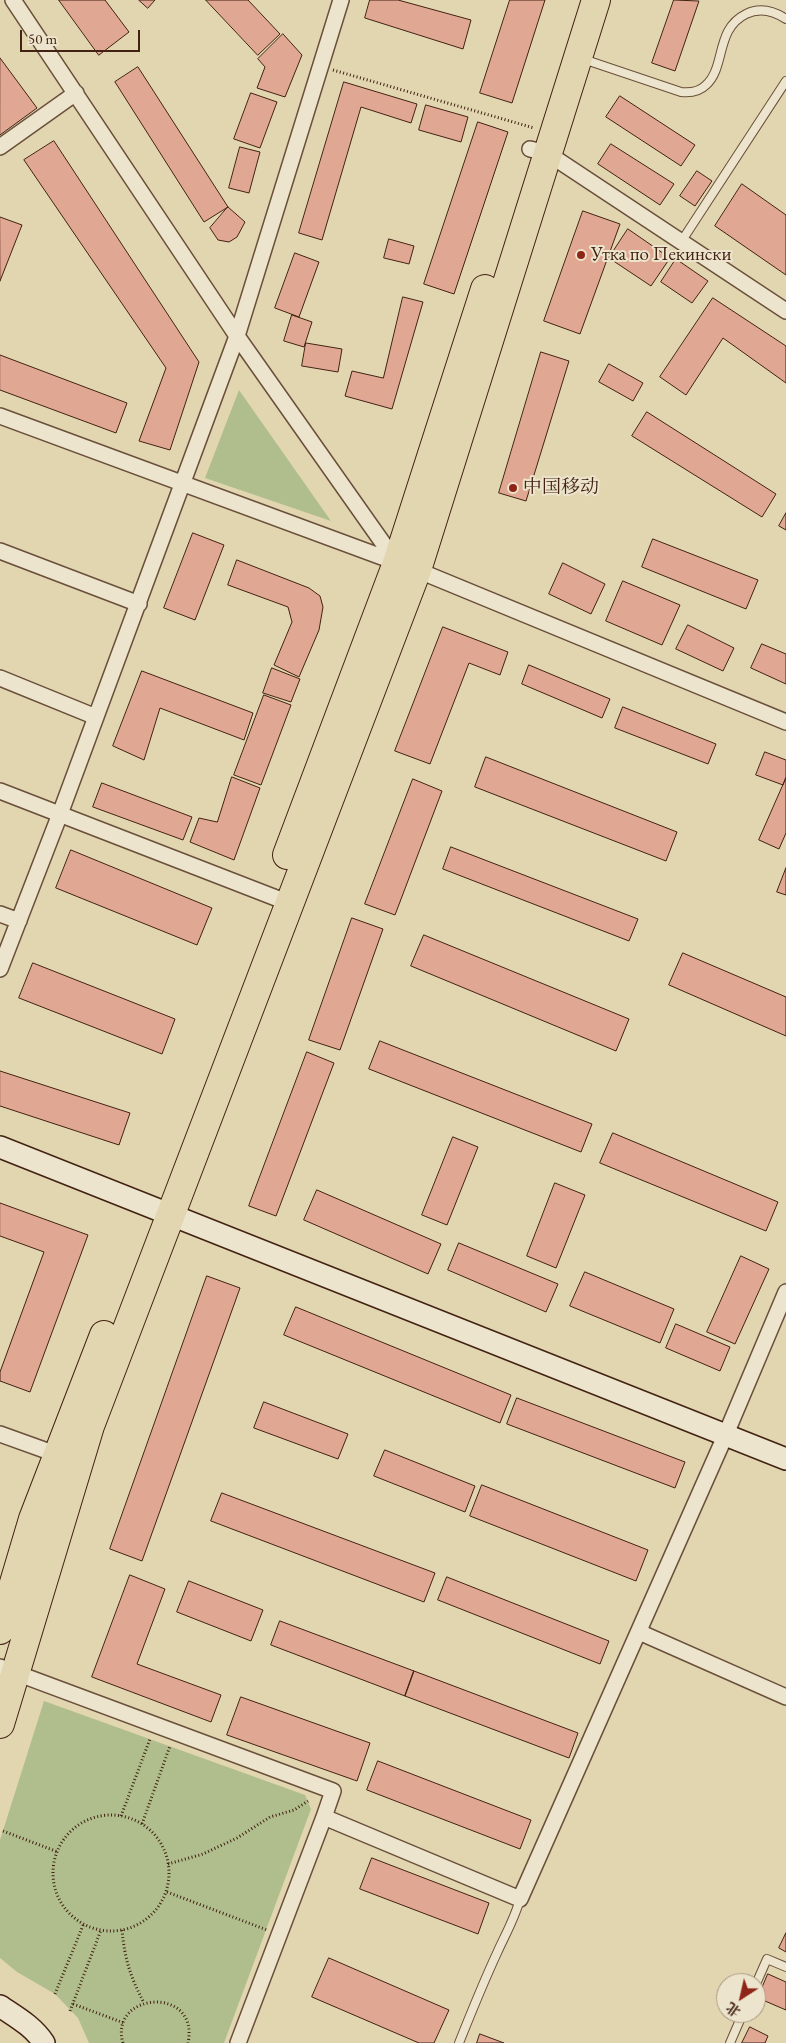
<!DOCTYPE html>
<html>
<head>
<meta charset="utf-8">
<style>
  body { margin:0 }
  #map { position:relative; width:786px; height:2043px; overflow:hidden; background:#e2d6b1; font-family:"EB Garamond","Noto Serif SC",serif }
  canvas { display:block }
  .north { position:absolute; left:716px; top:1973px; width:50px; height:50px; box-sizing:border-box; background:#ece4cc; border:1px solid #a89682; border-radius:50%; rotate:215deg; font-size:14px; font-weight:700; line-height:20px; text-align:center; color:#422212 }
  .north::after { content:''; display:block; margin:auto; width:18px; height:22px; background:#8f2418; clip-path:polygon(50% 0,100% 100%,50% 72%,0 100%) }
  .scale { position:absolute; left:20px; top:30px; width:120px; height:22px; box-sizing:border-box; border:2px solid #422212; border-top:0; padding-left:6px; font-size:15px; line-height:18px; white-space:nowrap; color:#422212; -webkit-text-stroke:4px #ece4cc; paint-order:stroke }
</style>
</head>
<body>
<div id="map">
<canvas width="786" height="2043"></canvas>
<div class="north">北</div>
<div class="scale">50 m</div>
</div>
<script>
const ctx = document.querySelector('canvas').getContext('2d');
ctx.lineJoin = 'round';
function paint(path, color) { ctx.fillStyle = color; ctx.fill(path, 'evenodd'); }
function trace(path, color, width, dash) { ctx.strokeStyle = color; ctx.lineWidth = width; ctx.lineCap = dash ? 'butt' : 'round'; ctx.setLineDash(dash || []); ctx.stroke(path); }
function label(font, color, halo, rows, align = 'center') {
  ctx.font = font + ' "EB Garamond","Noto Serif SC",serif'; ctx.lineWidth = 4; ctx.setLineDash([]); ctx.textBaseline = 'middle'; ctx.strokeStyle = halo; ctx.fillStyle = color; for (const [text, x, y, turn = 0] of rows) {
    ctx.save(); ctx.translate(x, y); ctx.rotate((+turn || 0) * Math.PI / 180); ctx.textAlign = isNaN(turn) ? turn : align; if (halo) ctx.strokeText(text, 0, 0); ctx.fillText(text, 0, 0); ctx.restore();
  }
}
paint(new Path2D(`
  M239 390 331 521 205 478Z
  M44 1701 305 1795 311 1809 224 2043H89L78 2018 55 1994 17 1972 0 1958V1840Z`), '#b0be8e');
const building = new Path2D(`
  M59 0H105L129 32 99 55Z
  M139 0H155L148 8Z
  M206 0H248L280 34 258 55Z
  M370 0H398L471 20 463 49 365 18Z
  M510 0H545L512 103 480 93Z
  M674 0 699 1 675 71 652 63Z
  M283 34 302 55 285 97 257 88 265 67 258 59Z
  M0 58 37 108 0 135Z
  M138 67 228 207 204 222 115 82Z
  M344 82 417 104 411 123 361 107 322 240 299 233Z
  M251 93 277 102 260 148 234 139Z
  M620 96 695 145 681 166 606 117Z
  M426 105 468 117 461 142 419 130Z
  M478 122 508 132 454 294 424 284Z
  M54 141 199 362 170 450 139 441 166 368 24 160Z
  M611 144 674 184 660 205 598 164Z
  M240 147 260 152 249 193 229 188Z
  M697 171 712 181 695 206 680 196Z
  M742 184 786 215V275L715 226Z
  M228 207 245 222 237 237 229 242 218 240 210 228Z
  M583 211 620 224 580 334 544 321Z
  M0 217 22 225 0 281Z
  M628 229 670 258 651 286 609 258Z
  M389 239 414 246 409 264 384 258Z
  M295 253 319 262 299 317 275 308Z
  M676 259 708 281 692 303 661 282Z
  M403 297 423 302 392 409 345 396 352 371 383 378Z
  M713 298 786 346V383L723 338 686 395 660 377Z
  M292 315 312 322 304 347 284 341Z
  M306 343 342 349 338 372 302 366Z
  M541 352 569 361 526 501 499 493Z
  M0 355 127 403 116 433 0 390Z
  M609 364 643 383 633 401 599 382Z
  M647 412 776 494 762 517 632 436Z
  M786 513V530L779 526Z
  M193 533 224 545 195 620 164 608Z
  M653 539 758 580 746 609 642 567Z
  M237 560 309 588 320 596 323 607 319 630 299 677 274 665 292 622 288 607 228 585Z
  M563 563 605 584 591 614 549 594Z
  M623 581 680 605 662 645 606 621Z
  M688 625 734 648 723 671 676 649Z
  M443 627 508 652 500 675 469 663 430 764 395 751Z
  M762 644 786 654V684L751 668Z
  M529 665 610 699 602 718 522 684Z
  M272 668 300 679 291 702 263 693Z
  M142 671 253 713 244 740 160 708 144 760 113 746Z
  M264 695 291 705 261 785 234 775Z
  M623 707 716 744 708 764 615 728Z
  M765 752 786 760V777L783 785 756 775Z
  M486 757 677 832 666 861 475 787Z
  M232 777 260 788 234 860 190 842 199 818 217 822Z
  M786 778V833L779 849 759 840Z
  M413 779 442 791 395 915 365 904Z
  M102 783 192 817 183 840 93 807Z
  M451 847 638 919 629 941 443 869Z
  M71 850 212 908 197 945 56 888Z
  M786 868V895L777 892Z
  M352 918 383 929 340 1050 309 1040Z
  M424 935 629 1019 616 1051 411 966Z
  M683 953 786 997V1036L669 985Z
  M33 963 175 1019 162 1054 19 998Z
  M380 1041 592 1124 581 1152 369 1069Z
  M307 1052 334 1063 276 1216 249 1206Z
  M0 1071 130 1113 119 1145 0 1106Z
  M613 1133 778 1202 766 1231 600 1163Z
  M453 1137 478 1147 447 1225 422 1215Z
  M555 1183 585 1195 556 1268 527 1256Z
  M317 1190 441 1244 428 1274 304 1220Z
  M0 1203 88 1235 30 1392 0 1381V1372L44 1252 0 1236Z
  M459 1243 558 1284 546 1312 448 1270Z
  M741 1256 769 1269 735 1344 707 1332Z
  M585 1272 674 1309 660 1343 570 1306Z
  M207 1276 240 1288 142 1561 110 1549Z
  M296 1307 511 1395 500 1423 284 1335Z
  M676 1324 730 1347 720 1371 666 1348Z
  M517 1398 685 1462 675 1488 507 1424Z
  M264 1402 348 1434 338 1459 254 1428Z
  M385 1450 475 1486 465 1512 374 1476Z
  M482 1485 648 1550 636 1581 470 1516Z
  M222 1493 435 1573 424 1602 211 1521Z
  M130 1575 165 1589 137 1664 221 1695 211 1722 92 1677Z
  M447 1577 609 1641 600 1664 438 1600Z
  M189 1581 263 1610 251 1641 177 1612Z
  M280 1621 414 1671 405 1696 271 1645Z
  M414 1671 578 1733 569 1758 405 1696Z
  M241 1697 370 1743 357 1781 227 1735Z
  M378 1761 531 1820 520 1849 367 1790Z
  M372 1858 489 1903 478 1934 360 1889Z
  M786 1933V1952L779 1948Z
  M329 1958 449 2010 434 2043H419L312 1997Z
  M768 1974 786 1982V2010L758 1998Z
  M750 2027 768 2036 765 2043H742Z
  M480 2034 504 2043H477Z`);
paint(building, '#e0a793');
trace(building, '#422212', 1);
const lane = new Path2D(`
  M583 59 681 92C690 93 699 92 706 85 726 67 715 29 746 14 760 7 774 11 786 19
  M681 242 786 81
  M756 1984 767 1959 786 1967
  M459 2043C471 2013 483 1983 497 1953 505 1935 515 1918 520 1899
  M730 2043 743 2013`);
const street = new Path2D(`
  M13 0 237 336 397 563
  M0 147 76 93
  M530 149 547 153 786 311
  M0 416 417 570 786 722
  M0 551 139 604
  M0 678 96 717
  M0 791 289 903
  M0 914 19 921
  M0 969 60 814 237 336 341 0
  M0 1434 64 1457
  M639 1632 786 1697
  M0 1667 333 1791 324 1817 520 1899 726 1434 786 1292
  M238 2043 324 1817`);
const secondary = new Path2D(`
  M0 1147 786 1459
  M0 2006C16 2017 33 2026 44 2043`);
const highway = new Path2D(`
  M287 855 397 563 485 289
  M0 1630 33 1519 104 1335
  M0 1724 90 1426 417 570 596 0`);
trace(lane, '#6a4f3a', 10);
trace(street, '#6a4f3a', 18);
trace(secondary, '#422212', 24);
trace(highway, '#422212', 30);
trace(new Path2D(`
  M333 70 534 128
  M53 1873a58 58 0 1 1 116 0a58 58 0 1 1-116 0Z
  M121 1816 150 1739
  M142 1824 170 1746
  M3 1831 58 1852
  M168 1864 203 1854 237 1838 270 1817 294 1810 308 1801
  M167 1892 267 1930
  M122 1930C125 1960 130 1976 144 2003
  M55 1994 84 1923
  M73 2004 124 2023
  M70 2011 101 1930
  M123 2043C108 1992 200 1985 188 2043`), '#422212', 3, [1, 2.5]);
trace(lane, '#ece4cc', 8);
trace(street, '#ece4cc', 15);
trace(secondary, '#ece4cc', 21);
trace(highway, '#e2d6b1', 28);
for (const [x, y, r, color] of [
  [581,255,5,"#8f2418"],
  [513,488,5,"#8f2418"]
]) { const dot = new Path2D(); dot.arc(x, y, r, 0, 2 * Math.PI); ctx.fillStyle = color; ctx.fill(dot); trace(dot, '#ece4cc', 2); }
label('19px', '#422212', '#ece4cc', [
  ["Утка по Пекински",591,255],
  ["中国移动",523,488]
], 'left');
</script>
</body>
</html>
